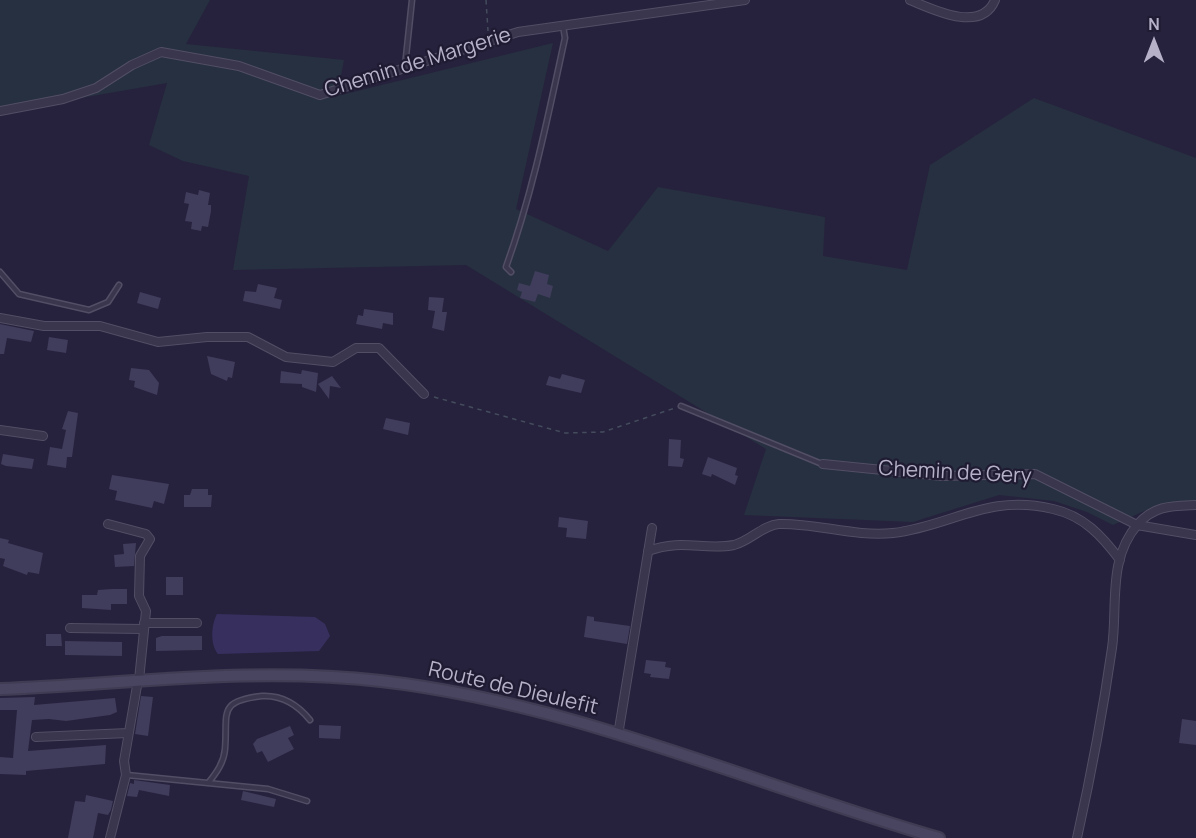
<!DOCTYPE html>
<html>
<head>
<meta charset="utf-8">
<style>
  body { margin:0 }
  #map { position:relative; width:1196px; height:838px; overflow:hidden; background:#26223d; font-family:Manrope,sans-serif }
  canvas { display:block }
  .north { position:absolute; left:1124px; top:12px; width:60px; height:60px; -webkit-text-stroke:4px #1f1b32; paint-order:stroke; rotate:0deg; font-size:16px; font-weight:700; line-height:24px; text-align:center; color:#b6b1c9 }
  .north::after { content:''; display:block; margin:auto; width:21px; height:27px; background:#b6b1c9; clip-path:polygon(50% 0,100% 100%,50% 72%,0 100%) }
</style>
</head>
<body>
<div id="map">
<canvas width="1196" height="838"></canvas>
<div class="north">N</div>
</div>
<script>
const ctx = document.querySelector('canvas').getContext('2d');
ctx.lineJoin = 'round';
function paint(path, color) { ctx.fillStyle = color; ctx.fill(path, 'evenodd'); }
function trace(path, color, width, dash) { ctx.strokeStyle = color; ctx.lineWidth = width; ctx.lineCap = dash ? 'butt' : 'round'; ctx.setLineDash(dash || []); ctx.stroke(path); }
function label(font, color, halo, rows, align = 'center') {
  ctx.font = font + ' Manrope,sans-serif'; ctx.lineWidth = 4.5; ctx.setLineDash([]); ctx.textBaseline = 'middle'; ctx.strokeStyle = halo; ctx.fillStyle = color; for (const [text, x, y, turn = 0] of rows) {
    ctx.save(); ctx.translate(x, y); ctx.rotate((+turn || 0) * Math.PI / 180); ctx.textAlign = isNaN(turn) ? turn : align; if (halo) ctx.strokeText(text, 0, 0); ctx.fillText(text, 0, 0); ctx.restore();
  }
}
paint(new Path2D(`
  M0 0H210L186 44 344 60 337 96 553 43 516 209 608 251 658 187 825 217 823 256 907 270 930 165 1034 98 1196 158V502L1160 504 1113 525 1087 512 1054 501 999 495 913 522 744 515 766 449 466 265 233 270 249 176 183 161 149 145 167 83 0 112Z`), '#273041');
paint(new Path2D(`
  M217 614 315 617 325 624 330 636 319 651 218 654C210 645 211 625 217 614Z`), '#37305f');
paint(new Path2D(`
  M199 190 210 193 208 205H211V211L208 227 202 226 201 231 191 229 192 222 185 221 189 204 184 203 186 192 198 195Z
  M535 271 549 275 547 284 553 286 550 298 538 294 535 302 520 298 522 292 517 290 519 283 530 286Z
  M258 284 277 288 274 298 282 300 280 309 243 301 245 291 256 292Z
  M140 292 161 298 158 309 137 303Z
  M429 297 444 298 442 312H447L444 331 432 328 435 311 428 310Z
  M364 309 393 313V325L383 323 382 329 356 324 358 315 363 316Z
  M0 324 34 331 31 342 7 338 4 354H0Z
  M49 337 68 340 66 353 47 350Z
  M207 356 235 362 232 378 228 377 227 381 211 374Z
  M131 368 149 370 159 383 157 395 134 387 135 381 129 380Z
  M302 370 318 373 316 392 302 387V384L280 383 281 371 301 374Z
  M562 374 585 380 581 393 546 385 549 376 560 379Z
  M332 376 341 388 330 386 329 399 318 384Z
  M68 411 78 413 72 457H67L66 468 47 465 50 447 62 449 66 430 62 429Z
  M386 418 410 423 408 435 383 429Z
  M669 439 681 440 680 458 684 459 682 467 668 466Z
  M3 454 34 459 32 469 6 466 1 464Z
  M708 457 737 468 735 475 738 476 735 485 712 474 711 477 702 474Z
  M112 475 169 484 164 504 154 501 152 508 115 500 117 491 109 489Z
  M192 489H208V495H212L211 507H184V495H190Z
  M559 517 588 521 586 539 566 537 567 528 558 527Z
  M0 538 9 540 8 543 43 553 39 574 28 572 27 575 3 566 5 559 0 558Z
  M136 543 134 566 115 567 114 555 124 554 123 544Z
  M166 577H183V595H166Z
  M112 589H127V604H111V610L82 608V595H97L98 590Z
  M587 616 594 617V621L630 626 627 644 584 637Z
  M46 634H61L62 646H46Z
  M162 636H202V650L156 651V638Z
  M65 641 122 642V656L65 655Z
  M646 660 666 662 665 667 671 668 669 679 650 677 651 674 644 673Z
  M141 696 153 697 148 736 135 734Z
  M35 697 34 705 115 698 117 712 110 715 66 721 49 719 32 720 28 751 106 745 105 764 26 771V775L0 774V757L13 758 17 710H0V698Z
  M1182 719 1196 721V745L1179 743Z
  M319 725 341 726 340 739 319 738Z
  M290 726 294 735 288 738 294 749 268 762 262 751 257 753 253 744 257 739Z
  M134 780 170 785 169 796 139 790 137 797 127 796 130 783 134 784Z
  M243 791 276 799 274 807 241 800Z
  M86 795 113 801 111 810 108 815 98 813 93 838H68L75 801 85 802Z`), '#403c5b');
const service = new Path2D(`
  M405 66 412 0
  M0 272 19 294 89 310 108 302 119 285
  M511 272 506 267C533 192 548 116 565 38L563 26
  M681 406 822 464
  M127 775 268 789 307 801
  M209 782C217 772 224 762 225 749 228 713 217 701 262 696 282 695 298 705 310 720`);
const minor = new Path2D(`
  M910 0C932 9 981 34 995 0
  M0 111 63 99 96 88 132 65 161 52 239 66 320 95 518 32 745 0
  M0 318 44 326H100L158 342 207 337H248L286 357 333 362 356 348H379L424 394
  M0 430 43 436
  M823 464 942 476 1035 474 1137 525 1196 535
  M108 524 146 534 150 539 140 556 139 596 146 611 139 680
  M648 551C683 538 704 551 734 545 750 541 763 525 779 524 817 523 854 537 893 533 952 526 987 493 1053 509 1084 516 1102 536 1120 560
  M144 623H197
  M70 628 143 629
  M618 735 652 528
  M36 737 128 733
  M110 838 126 775 124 761 138 680
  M1077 838C1091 775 1103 711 1112 648 1118 607 1107 559 1138 524 1155 505 1172 506 1196 505`);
const secondary = new Path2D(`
  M0 689C127 684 254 666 381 681 573 703 754 785 939 838`);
trace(service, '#524e65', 7);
trace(minor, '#524e65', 10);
trace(secondary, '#403c53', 14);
trace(new Path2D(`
  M486 0 488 31
  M434 397 565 433 603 432 675 408`), '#444c5d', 1.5, [4.5, 4.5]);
trace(service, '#39364d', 4);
trace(minor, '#39364d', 8);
trace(secondary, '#494460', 10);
label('21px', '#b6b1c9', '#1f1b32', [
  ["Chemin de Margerie",418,63,-17],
  ["Chemin de Gery",955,473,3],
  ["Route de Dieulefit",513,689,13]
]);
</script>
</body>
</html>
